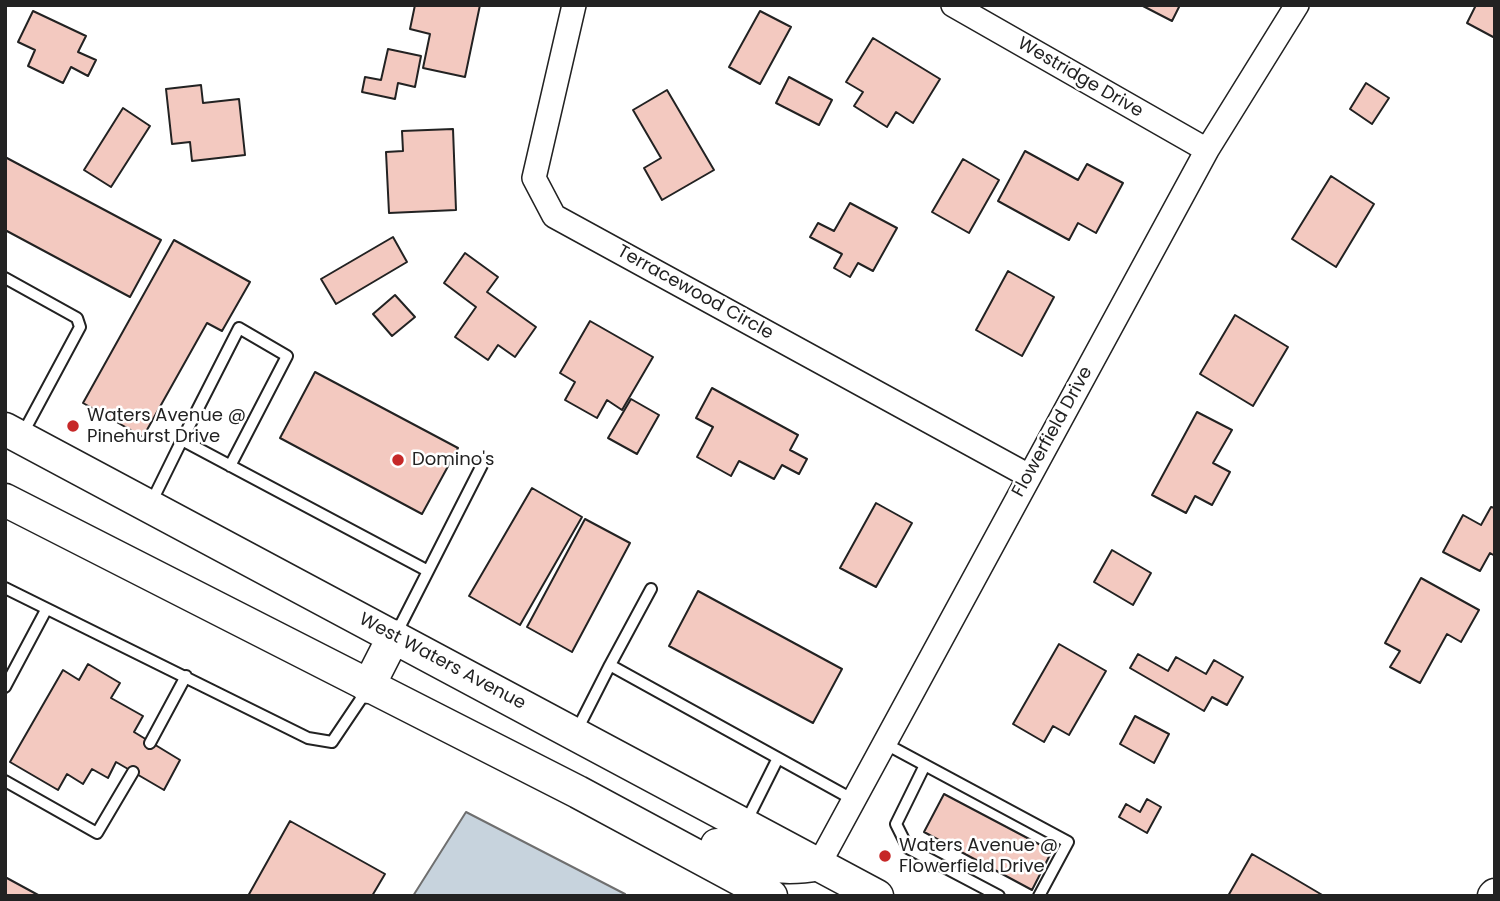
<!DOCTYPE html>
<html>
<head>
<meta charset="utf-8">
<style>
  body { margin:0 }
  #map { position:relative; width:1500px; height:901px; overflow:hidden; background:#fff; font-family:Poppins,sans-serif }
  canvas { display:block }
  .frame { position:absolute; inset:0; border:7px solid #222; pointer-events:none }
</style>
</head>
<body>
<div id="map">
<canvas width="1500" height="901"></canvas>
<div class="frame"></div>
</div>
<script>
const ctx = document.querySelector('canvas').getContext('2d');
ctx.lineJoin = 'round';
function paint(path, color) { ctx.fillStyle = color; ctx.fill(path, 'evenodd'); }
function trace(path, color, width, dash) { ctx.strokeStyle = color; ctx.lineWidth = width; ctx.lineCap = dash ? 'butt' : 'round'; ctx.setLineDash(dash || []); ctx.stroke(path); }
function label(font, color, halo, rows, align = 'center') {
  ctx.font = font + ' Poppins,sans-serif'; ctx.lineWidth = 5; ctx.setLineDash([]); ctx.textBaseline = 'middle'; ctx.strokeStyle = halo; ctx.fillStyle = color; for (const [text, x, y, turn = 0] of rows) {
    ctx.save(); ctx.translate(x, y); ctx.rotate((+turn || 0) * Math.PI / 180); ctx.textAlign = isNaN(turn) ? turn : align; if (halo) ctx.strokeText(text, 0, 0); ctx.fillText(text, 0, 0); ctx.restore();
  }
}
const water = new Path2D(`
  M466 812 625 894 624 896H413Z`);
paint(water, '#c7d3dd');
trace(water, '#6f6f6f', 2);
const building = new Path2D(`
  M415 5H480L465 77 423 68 430 34 410 29Z
  M1141 5H1180L1172 21Z
  M1495 5V38L1467 23 1476 5Z
  M33 11 86 36 78 52 96 60 88 76 71 67 63 83 28 66 35 50 18 42Z
  M760 11 791 27 760 84 729 67Z
  M873 38 940 79 913 123 896 112 887 127 854 106 863 92 846 82Z
  M388 49 421 56 415 87 398 83 395 99 362 92 365 77 381 80Z
  M789 77 832 100 819 125 776 103Z
  M1366 83 1389 98 1372 124 1350 109Z
  M201 85 203 103 239 99 245 155 192 161 190 142 172 144 166 89Z
  M667 90 714 170 662 200 644 168 661 158 633 110Z
  M123 108 150 126 111 187 84 170Z
  M453 129 456 210 389 213 386 152 403 151 402 131Z
  M1025 151 1078 180 1087 164 1123 183 1096 233 1078 223 1069 240 998 201Z
  M5 157 161 240 130 297 5 230Z
  M963 159 999 180 969 233 932 212Z
  M1331 176 1374 204 1336 267 1292 239Z
  M850 203 897 228 873 271 858 263 850 277 834 268 842 254 810 237 818 223 834 231Z
  M393 237 407 262 336 304 321 279Z
  M174 240 250 282 222 331 207 323 143 437 83 403Z
  M465 253 498 277 487 292 536 327 515 357 498 345 488 360 455 337 476 307 444 283Z
  M1008 271 1054 297 1022 356 976 330Z
  M395 295 415 317 392 336 373 314Z
  M1235 315 1288 347 1253 406 1200 374Z
  M590 321 653 357 622 410 607 400 597 418 565 400 575 382 560 373Z
  M315 372 458 448 422 514 280 438Z
  M712 388 798 435 790 450 807 459 799 474 782 465 774 479 739 461 731 476 697 457 713 427 696 418Z
  M631 399 659 415 637 454 608 438Z
  M1197 412 1232 430 1213 463 1230 472 1212 505 1195 496 1186 513 1152 495Z
  M532 488 582 517 520 625 469 596Z
  M876 503 912 523 876 587 840 568Z
  M1491 507 1495 508V556L1490 553 1480 571 1443 552 1463 515 1481 525Z
  M585 519 630 543 572 652 527 627Z
  M1112 550 1151 573 1133 605 1094 582Z
  M1421 578 1479 610 1461 642 1447 634 1420 683 1390 667 1400 651 1385 643Z
  M698 591 842 669 813 723 669 646Z
  M1059 644 1106 671 1069 735 1053 726 1044 742 1013 724Z
  M1138 654 1168 671 1176 657 1206 674 1214 660 1243 677 1227 705 1212 697 1204 711 1130 668Z
  M88 664 120 683 111 698 143 716 134 732 180 760 164 790 116 762 108 778 92 769 83 784 67 774 58 790 10 762 63 670 79 680Z
  M1135 716 1169 734 1154 763 1120 744Z
  M944 794 1052 851 1032 890 924 832Z
  M1147 799 1161 807 1147 833 1119 817 1126 804 1140 812Z
  M290 821 385 874 372 896H248Z
  M1252 854 1285 873 1324 896H1228Z
  M5 877 40 896H5Z`);
paint(building, '#f3c9c0');
trace(building, '#222', 2);
const lane = new Path2D(`
  M5 278 77 318 80 327 22 435
  M182 440 239 328 287 356 230 466
  M150 505 182 440 428 571
  M5 588 308 738 332 742 367 690
  M396 634 482 465
  M610 665 651 589
  M5 687 46 610
  M576 732 610 665 854 800
  M150 743 186 676
  M884 743 1068 842 1039 896
  M925 765 896 824 908 848 999 896
  M5 781 97 833 133 772
  M746 822 778 758`);
const street = new Path2D(`
  M574 5 534 178 554 216 1029 476
  M953 5 1207 150
  M819 864 1207 150 1297 5`);
const secondary = new Path2D(`
  M5 429 877 896
  M5 500 578 792 771 896
  M368 687 394 636
  M717 845C755 864 777 872 819 864
  M1494 896 1495 895`);
trace(lane, '#222', 14);
trace(street, '#222', 26);
trace(secondary, '#222', 35);
trace(lane, '#fff', 10);
trace(street, '#fff', 23);
trace(secondary, '#fff', 32);
for (const [x, y, r, color] of [
  [73,426,7,"#c62828"],
  [398,460,7,"#c62828"],
  [885,856,7,"#c62828"]
]) { const dot = new Path2D(); dot.arc(x, y, r, 0, 2 * Math.PI); ctx.fillStyle = color; ctx.fill(dot); trace(dot, '#fff', 2.5); }
label('18px', '#222', '#fff', [
  ["Westridge Drive",1080,78,30],
  ["Terracewood Circle",695,293,29],
  ["Flowerfield Drive",1053,432,-61],
  ["West Waters Avenue",442,662,28]
]);
label('18px', '#222', '#fff', [
  ["Waters Avenue @",87,416],
  ["Pinehurst Drive",87,437],
  ["Domino's",412,460],
  ["Waters Avenue @",899,846],
  ["Flowerfield Drive",899,867]
], 'left');
</script>
</body>
</html>
